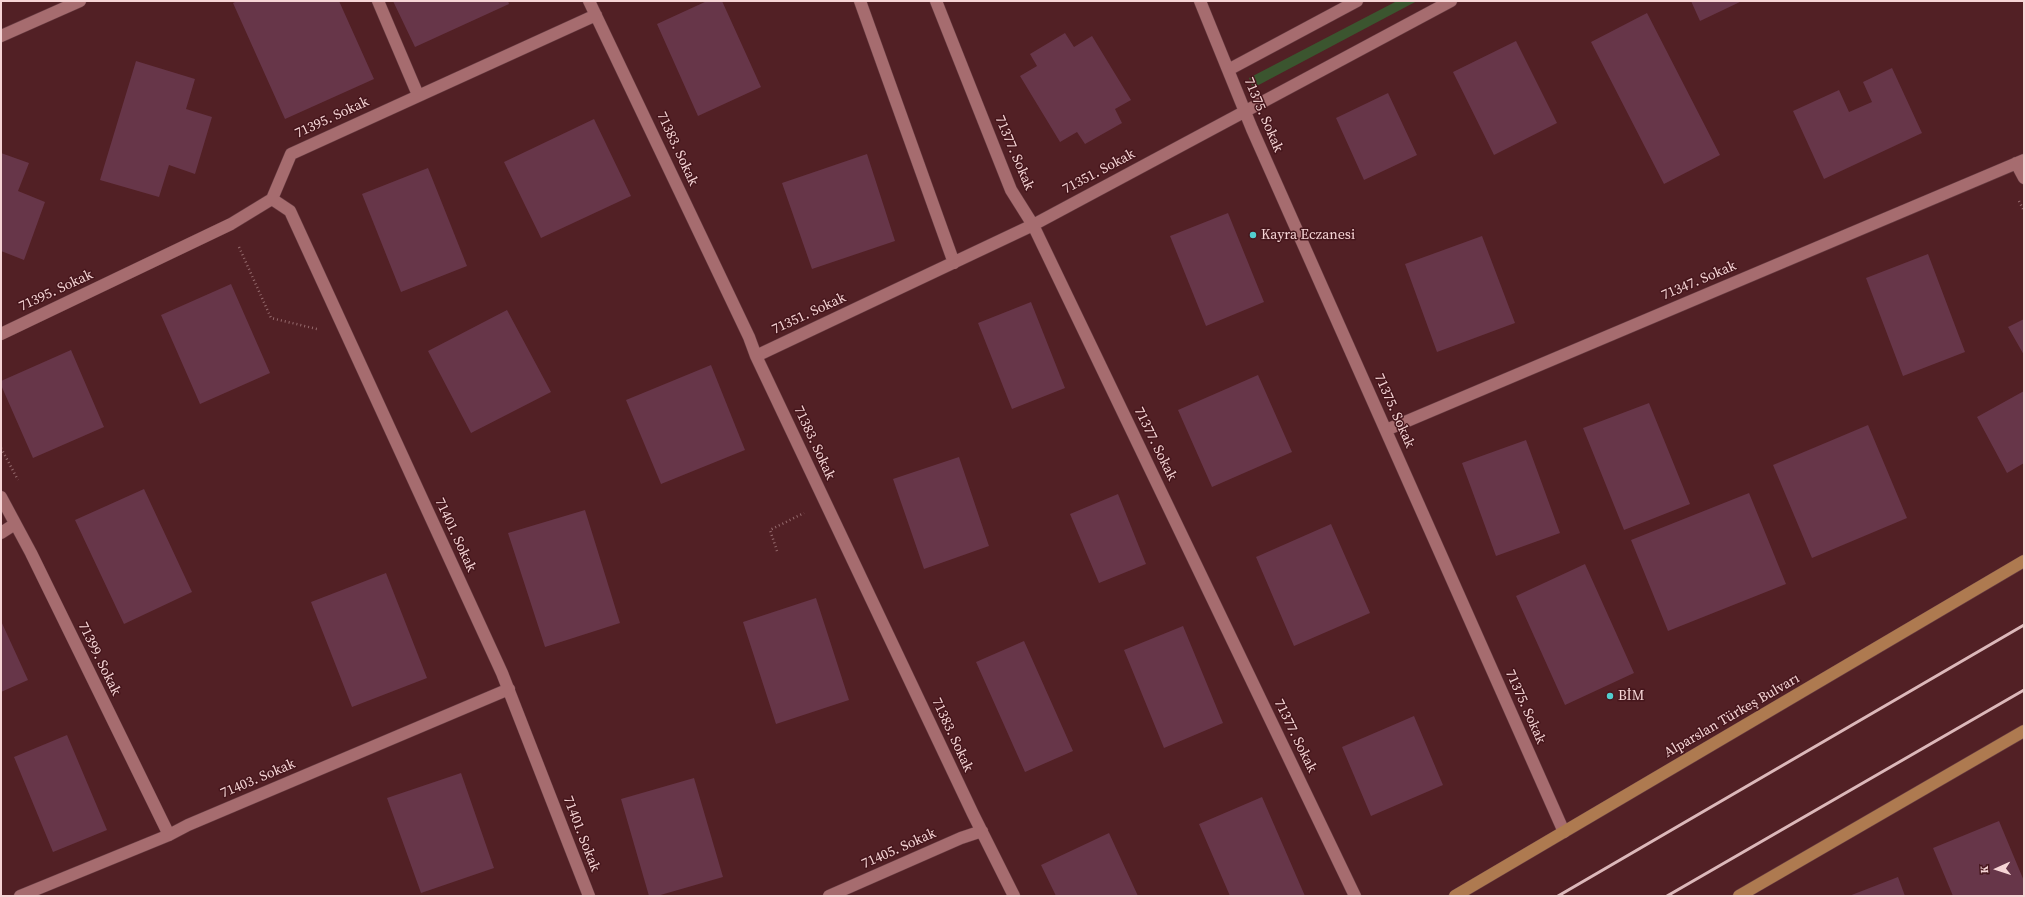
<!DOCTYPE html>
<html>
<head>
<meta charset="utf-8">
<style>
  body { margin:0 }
  #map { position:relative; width:2025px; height:897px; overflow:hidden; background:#522025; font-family:"Source Serif 4",serif }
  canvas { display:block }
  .frame { position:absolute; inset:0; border:2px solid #f6d5d6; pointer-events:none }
  .north { position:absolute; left:1977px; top:849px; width:40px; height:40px; -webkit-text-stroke:3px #46161c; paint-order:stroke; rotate:267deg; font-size:11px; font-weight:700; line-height:16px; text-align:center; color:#f6d5d6 }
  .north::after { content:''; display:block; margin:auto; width:14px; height:18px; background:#f6d5d6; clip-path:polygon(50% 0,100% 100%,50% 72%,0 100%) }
</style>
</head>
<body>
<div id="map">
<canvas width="2025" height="897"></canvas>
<div class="frame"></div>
<div class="north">K</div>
</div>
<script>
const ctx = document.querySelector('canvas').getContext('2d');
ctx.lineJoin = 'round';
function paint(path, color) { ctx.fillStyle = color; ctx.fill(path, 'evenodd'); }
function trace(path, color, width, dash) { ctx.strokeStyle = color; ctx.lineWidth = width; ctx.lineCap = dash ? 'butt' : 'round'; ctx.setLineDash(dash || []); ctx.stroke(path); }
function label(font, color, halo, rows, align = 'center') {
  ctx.font = font + ' "Source Serif 4",serif'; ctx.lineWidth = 3; ctx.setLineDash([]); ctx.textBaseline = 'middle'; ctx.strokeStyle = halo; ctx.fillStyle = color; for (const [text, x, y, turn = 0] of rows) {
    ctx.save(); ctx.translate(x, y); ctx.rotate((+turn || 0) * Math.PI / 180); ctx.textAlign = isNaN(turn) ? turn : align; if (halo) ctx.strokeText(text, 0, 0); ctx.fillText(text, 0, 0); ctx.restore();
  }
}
paint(new Path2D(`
  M1397 1H1417L1253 88 1249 78Z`), '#3b552f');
paint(new Path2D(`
  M237 1H339L374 79 285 119 233 3Z
  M393 1H508L509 4 415 47Z
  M707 1H722L761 87 698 116 657 24Z
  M1691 1H1742L1700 21Z
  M1647 13 1720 155 1664 184 1591 42Z
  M1065 33 1074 47 1092 36 1131 100 1115 109 1122 123 1085 144 1077 132 1060 142 1020 76 1037 66 1030 54Z
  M1516 41 1557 123 1494 155 1453 72Z
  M136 61 195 79 186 109 212 117 195 174 169 165 159 197 100 180Z
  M1892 68 1922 133 1824 179 1793 111 1839 90 1849 112 1872 102 1863 82Z
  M1388 93 1417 155 1364 180 1336 118Z
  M594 119 631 196 541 238 504 162Z
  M1 153 29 163 18 191 45 202 24 260 1 251Z
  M867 154 895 241 812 269 782 183Z
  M428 168 467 266 401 292 362 194Z
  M1228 213 1264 302 1206 326 1170 236Z
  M1482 236 1515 323 1437 352 1405 264Z
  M1928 254 1965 352 1903 376 1866 278Z
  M231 284 270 373 200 404 161 315Z
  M1031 302 1065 388 1012 409 978 323Z
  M507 310 551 392 471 433 428 351Z
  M2024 319V355L2008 327Z
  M71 350 104 427 33 458 1 385V381Z
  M711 365 745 450 661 484 626 400Z
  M1258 375 1292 452 1212 487 1178 410Z
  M2024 391V463L2007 473 1977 417Z
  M1649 403 1690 504 1624 530 1583 428Z
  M1868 425 1907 518 1812 558 1773 465Z
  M1526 440 1560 533 1496 556 1462 463Z
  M959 457 989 546 924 569 893 479Z
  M144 489 192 592 124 624 75 520Z
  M1749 493 1786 584 1668 631 1631 540Z
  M1118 494 1146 564 1099 583 1070 514Z
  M585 510 620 623 545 647 508 533Z
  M1331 524 1370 613 1294 646 1256 557Z
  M1585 564 1634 673 1565 705 1516 596Z
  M386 573 427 678 352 707 311 602Z
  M816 598 849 700 776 724 743 622Z
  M1 621 28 680 1 692Z
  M1183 626 1223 723 1164 748 1124 650Z
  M1024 641 1073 751 1025 772 976 662Z
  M1414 716 1443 785 1371 816 1342 747Z
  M67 735 107 830 53 852 14 757Z
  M461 773 494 868 421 893 387 798Z
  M694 778 723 877 657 896H649L621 799Z
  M1262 797 1305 896H1230L1199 824Z
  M1999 821 2024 881V896H1953L1933 848Z
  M1109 833 1138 896H1056L1041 865Z
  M1898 877 1905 896H1849Z`), '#673649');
const minor = new Path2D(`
  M378 1 418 95
  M589 1 749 337 756 356 973 814 1014 896
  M860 1 954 263
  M936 1 1011 190 1033 225 1355 896
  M1200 1 1252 129 1564 832
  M1 36 80 1
  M1228 70 1357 1
  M2016 163 2024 178
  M272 199 290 211 502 673 589 896
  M1 334 231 224 272 199 291 154 596 15
  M756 356 1033 225 1451 1
  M1386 430 2024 160
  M1 497 31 553 169 835
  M1 533 15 524
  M20 896 169 835 188 825 509 689
  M829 896 961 838 982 831`);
const major = new Path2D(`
  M1455 896 2024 561
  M1739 896 2024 731`);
trace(minor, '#673c42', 13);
trace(major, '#673c42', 13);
trace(new Path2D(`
  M2019 201 2024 211
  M239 247 271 318 317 329
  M1 448 18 480
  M777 551 770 530 804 513`), '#956a6d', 2.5, [1, 3]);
trace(minor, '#a66c6f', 12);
trace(major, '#ae7a50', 12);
trace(new Path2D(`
  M1558 896 2024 625
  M1667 896 2024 690`), '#dcb8ba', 3);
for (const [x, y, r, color] of [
  [1253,235,4,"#52cdce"],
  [1610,696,4,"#52cdce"]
]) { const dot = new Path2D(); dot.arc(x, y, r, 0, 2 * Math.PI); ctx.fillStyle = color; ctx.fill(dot); trace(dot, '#46161c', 1.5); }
label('14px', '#f6d5d6', '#46161c', [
  ["71375. Sokak",1263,115,67],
  ["71395. Sokak",332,118,-25],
  ["71383. Sokak",677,149,65],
  ["71377. Sokak",1014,153,67],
  ["71351. Sokak",1099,172,-28],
  ["71347. Sokak",1699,281,-23],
  ["71395. Sokak",56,291,-25],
  ["71351. Sokak",809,314,-25],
  ["71375. Sokak",1394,411,66],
  ["71383. Sokak",814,443,65],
  ["71377. Sokak",1155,444,64],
  ["71401. Sokak",455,535,65],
  ["71399. Sokak",99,659,64],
  ["71375. Sokak",1525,707,66],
  ["Alparslan Türkeş Bulvarı",1732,716,-30],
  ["71383. Sokak",952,735,65],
  ["71377. Sokak",1295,736,64],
  ["71403. Sokak",258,779,-23],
  ["71401. Sokak",581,834,69],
  ["71405. Sokak",899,849,-24]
]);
label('14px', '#f6d5d6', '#46161c', [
  ["Kayra Eczanesi",1261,235],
  ["BİM",1618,696]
], 'left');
</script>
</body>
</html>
